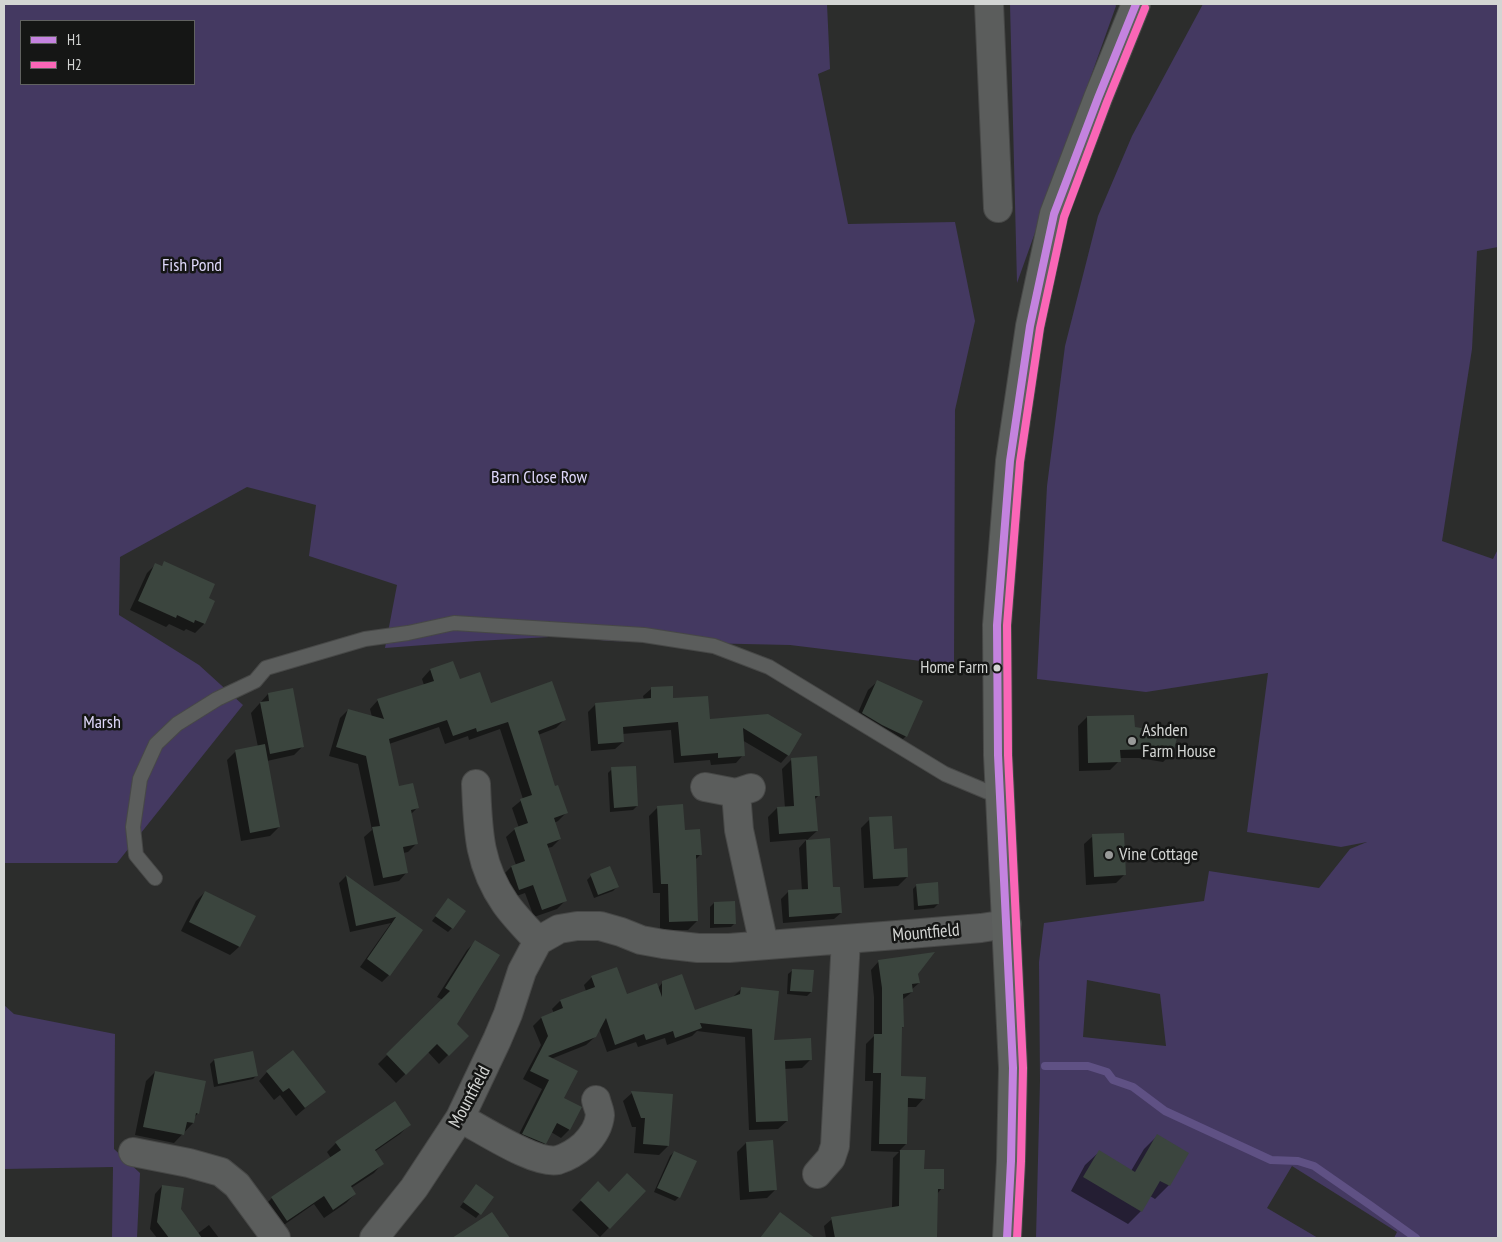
<!DOCTYPE html>
<html>
<head>
<meta charset="utf-8">
<style>
  body { margin:0 }
  #map { position:relative; width:1502px; height:1242px; overflow:hidden; background:#2c2d2c; font-family:"PT Sans Narrow",sans-serif }
  canvas { display:block }
  .frame { position:absolute; inset:0; border:5px solid #d3d5d3; pointer-events:none }
  .legend { position:absolute; left:20px; top:20px; width:175px; height:65px; box-sizing:border-box; background:#151615; border:1px solid #616261; margin:0; padding:6px 9px; list-style:none; font-size:15px; color:#d3d5d3 }
  .legend li { display:flex; align-items:center; gap:10px; height:25px }
  .legend b { width:25px; border:1px solid #616261 }
</style>
</head>
<body>
<div id="map">
<canvas width="1502" height="1242"></canvas>
<div class="frame"></div>
<ul class="legend">
<li><b style="height:6px;background:#c483df"></b>H1</li>
<li><b style="height:6px;background:#fa66b7"></b>H2</li>
</ul>
</div>
<script>
const ctx = document.querySelector('canvas').getContext('2d');
ctx.lineJoin = 'round';
function paint(path, color) { ctx.fillStyle = color; ctx.fill(path, 'evenodd'); }
function trace(path, color, width, dash) { ctx.strokeStyle = color; ctx.lineWidth = width; ctx.lineCap = dash ? 'butt' : 'round'; ctx.setLineDash(dash || []); ctx.stroke(path); }
function label(font, color, halo, rows, align = 'center') {
  ctx.font = font + ' "PT Sans Narrow",sans-serif'; ctx.lineWidth = 5; ctx.setLineDash([]); ctx.textBaseline = 'middle'; ctx.strokeStyle = halo; ctx.fillStyle = color; for (const [text, x, y, turn = 0] of rows) {
    ctx.save(); ctx.translate(x, y); ctx.rotate((+turn || 0) * Math.PI / 180); ctx.textAlign = isNaN(turn) ? turn : align; if (halo) ctx.strokeText(text, 0, 0); ctx.fillText(text, 0, 0); ctx.restore();
  }
}
paint(new Path2D(`
  M4 4H827L830 69 818 74 848 224 955 222 975 321 955 410 954 665 790 645 608 641 568 636 477 641 385 648 397 585 309 556 316 505 247 487 120 557 119 615 199 665 243 705 117 863H4ZM21 21H194V84H21Z
  M1010 4H1115L1116 6 1017 283Z
  M1203 4H1498V247L1477 251 1472 349 1442 541 1493 559 1498 549V1238H1394L1397 1232 1292 1166 1267 1208 1318 1238H1036L1040 1081 1039 962 1044 923 1204 901 1209 871 1319 888 1350 849 1367 842 1341 847 1247 832 1268 673 1146 692 1037 679 1047 486 1065 346 1098 216 1132 136ZM1087 980 1160 994 1166 1046 1083 1037Z
  M4 1005 14 1014 115 1034 114 1149 140 1173 137 1238H112L113 1167 4 1169Z`), '#443961');
paint(new Path2D(`
  M165 563 207 599 214 602 204 624 195 633 186 629 184 631 169 624 166 627 130 610 147 573 156 564 161 567Z
  M453 663 459 680 490 705 564 720 556 728 538 735 554 788 566 813 558 821 554 823 560 839 552 847 547 848 565 901 557 909 534 917 525 893 511 898 503 875 511 867 516 865 506 837 515 829 519 828 512 808 523 799 500 729 469 740 468 736 445 744 439 727 389 744 398 788 417 808 410 815 416 844 408 852 403 853 407 872 399 881 374 886 364 837 372 830 358 764 329 756 340 718 348 710 372 717 370 709 378 700 424 685 422 679 430 670Z
  M877 682 906 736 897 745 854 722 868 690Z
  M651 689 709 720 768 715 788 755 781 763 742 740 743 755 736 763 711 765 710 760 674 763 671 730 622 734 623 742 615 749 591 751 588 712 596 704 644 700 643 696Z
  M268 694 303 746 294 755 267 761 279 827 270 836 241 841 227 760 236 751 258 747 251 713Z
  M1087 717 1133 728 1172 753 1163 762 1139 758H1119V761L1110 770 1079 771 1078 726Z
  M791 760 819 795 814 800 817 831 806 841 832 889 841 913 834 919 783 923 781 899 788 892 802 891 799 848 807 839 770 842 768 817 777 808H785L782 769Z
  M612 769 637 806 633 810 610 812 608 773Z
  M658 807 700 855 695 860 697 921 688 930H660V893H653L649 816Z
  M870 819 893 850 907 877 898 886 864 888 861 828Z
  M1093 836 1125 874 1116 883 1086 885 1084 844Z
  M346 876 421 930 389 975 382 982 360 967 391 923 350 932 339 883Z
  M591 876 617 887 613 891 594 898 587 880Z
  M917 885 938 904 934 908 914 910 913 889Z
  M205 892 239 947 230 955 181 931 196 901Z
  M448 900 452 928 448 932 432 921Z
  M714 903 735 923 731 927 710 928V907Z
  M476 941 456 1024 467 1036 439 1064 428 1052 396 1083 378 1064 443 1000 437 997 467 950Z
  M879 961 917 973 919 983 911 990 912 992 902 1000 903 1027 901 1028 900 1077 924 1098 916 1107H907L906 1144 899 1151H923V1170L942 1188 937 1194 935 1238H826L824 1226 832 1219 892 1208 893 1158 899 1152 871 1151 873 1081H865L866 1044 874 1036V997L871 970Z
  M793 970 811 992 807 996 787 994 788 974Z
  M592 977 626 995 658 988 663 982 694 1011 733 998 734 996 742 988 773 1041 810 1060 802 1068 784 1069 787 1121 778 1129 749 1130 745 1037 697 1031 692 1036 667 1045 665 1038 638 1047 636 1042 607 1052 599 1029 595 1037 586 1045 551 1059 562 1099 580 1108 569 1130 561 1138 551 1132 545 1143 537 1151 515 1142 542 1089 523 1079 541 1045 533 1026 541 1018 554 1013 552 1009 560 1001 586 991 584 985Z
  M214 1060 257 1075 253 1079 214 1087 210 1064Z
  M155 1072 198 1113 194 1118 193 1123 174 1143 135 1135 146 1081Z
  M267 1072 324 1092 296 1116 280 1095 274 1100 259 1081Z
  M632 1093 668 1146 659 1155 634 1153 636 1127H632L623 1101Z
  M409 1125 400 1134 374 1152 382 1164 374 1173 351 1188 355 1194 346 1203 324 1218 314 1204 278 1229 263 1207 272 1198 331 1158 327 1152 336 1143Z
  M1157 1136 1169 1185 1155 1199 1150 1196 1141 1211 1128 1224 1071 1191 1085 1165 1099 1152 1131 1171 1144 1149Z
  M746 1143 776 1189 767 1198 740 1200 737 1152Z
  M674 1152 679 1197 675 1201 654 1192 670 1156Z
  M598 1183 609 1193 644 1191 600 1237 572 1210Z
  M162 1186 197 1234 209 1225 219 1238H157L150 1229 155 1194Z
  M472 1190 492 1198 476 1218 460 1207Z
  M492 1214 508 1238H455Z`), '#0007');
trace(new Path2D(`
  M1045 1066H1088L1107 1072 1113 1080 1133 1087 1165 1111 1271 1160 1298 1161 1314 1166 1370 1205 1416 1238`), '#5f5184', 8);
paint(new Path2D(`
  M164 561 215 584 209 598 215 601 205 624 195 620 194 623 177 615 176 618 138 601 155 563 162 566Z
  M453 661 460 679 480 672 491 703 552 681 566 720 538 731 555 786 558 785 568 813 554 818 561 839 547 844 567 901 542 910 533 885 519 890 511 866 525 861 514 828 528 823 520 799 532 795 508 722 477 732 476 728 453 736 447 720 389 739 399 786 413 783 419 808 411 810 418 844 403 847 408 873 383 878 372 827 380 826 366 756 336 747 348 709 384 719 377 699 434 681 430 669Z
  M877 680 923 701 907 737 882 725 862 713Z
  M673 686V698L708 696 710 719 768 714 802 734 789 756 743 728 745 756 718 758V753L681 756 678 722 623 727 624 742 598 744 595 703 651 698V687Z
  M293 688 304 747 270 754 260 702 269 701 268 693Z
  M1134 715 1135 727 1178 734 1173 753 1149 749 1120 750 1121 762 1088 763 1087 716Z
  M265 744 280 827 250 833 235 750Z
  M817 756 820 796H815L818 831 779 834 777 807 794 806 791 758Z
  M636 766 638 806 614 808 611 767Z
  M683 804 685 830 700 829 702 855H696L698 921 669 922 668 884H661L657 806Z
  M892 816 894 849 907 848 908 877 873 879 869 817Z
  M1124 833 1126 875 1094 877 1092 834Z
  M830 838 833 887H840L842 913 789 917 788 890 808 889 806 840Z
  M610 866 619 887 598 895 590 874Z
  M346 875 423 930 390 976 367 959 396 917 356 926Z
  M938 882 939 904 918 906 916 884Z
  M205 891 256 916 240 947 189 922Z
  M448 898 466 911 453 929 435 916Z
  M735 901 736 924H714V902Z
  M475 940 500 955 457 1024 469 1036 449 1056 437 1044 406 1075 386 1054 450 991 445 988Z
  M935 952 918 974 920 983 912 984 913 992 903 994 904 1027H902L901 1076 926 1077 925 1099 908 1098 907 1144H879L881 1073H873L874 1034H882V988L878 960Z
  M617 967 627 994 657 983 662 997V981L682 974 695 1010 740 994 741 987 779 991 774 1040 811 1038 812 1060 785 1061 788 1121 756 1122 752 1029 700 1023 702 1028 675 1038 673 1031 646 1040 644 1034 615 1045 606 1018 596 1037 548 1056 578 1071 564 1098 582 1107 570 1130 557 1123 546 1144 522 1134 549 1080 530 1071 548 1036 541 1017 563 1008 560 1000 595 987 591 976Z
  M792 969 814 970 812 992 790 991Z
  M293 1050 326 1092 305 1108 289 1088 283 1092 266 1071Z
  M253 1051 258 1076 218 1084 214 1059Z
  M155 1071 206 1081 199 1114 196 1113 194 1123 187 1122 184 1135 143 1127Z
  M631 1091 673 1094 669 1146 643 1144 645 1118H641Z
  M395 1101 411 1125 375 1150 384 1164 351 1186 356 1194 333 1210 324 1196 287 1221 271 1197 341 1150 335 1142Z
  M1157 1134 1189 1153 1170 1186 1160 1181 1142 1212 1083 1177 1099 1150 1135 1172Z
  M773 1140 777 1190 749 1192 746 1142Z
  M900 1150H925L924 1169H944V1189H938L937 1238H835L831 1217 899 1206Z
  M674 1151 697 1161 680 1198 657 1188Z
  M627 1173 646 1191 610 1229 580 1200 598 1181 609 1192Z
  M476 1184 494 1197 481 1215 463 1202Z
  M162 1185 184 1188 181 1209 202 1238H169L157 1222Z
  M492 1212 510 1238H452Z
  M780 1212 815 1238H760Z`), '#3b453e');
const lane = new Path2D(`
  M155 878 136 855 133 827 140 779 156 744 177 724 217 699 255 681 266 668 365 639 408 633 454 623 644 635 714 646 769 667 945 774 1000 797`);
const street = new Path2D(`
  M989 4 998 208
  M476 784C478 829 478 864 505 903 514 916 527 929 538 941
  M705 787 736 793
  M751 788 736 793 739 830 764 945
  M460 1118C482 1129 535 1165 558 1160 568 1157 576 1152 584 1145 592 1137 599 1127 600 1115 600 1111 597 1105 596 1100
  M133 1152 189 1163 221 1172 237 1185 276 1238
  M817 1174 831 1158 835 1146 846 939
  M374 1238 414 1188 460 1118 497 1040 508 1014 522 971 538 941 559 929 577 926H600L621 932 641 940 663 944 698 948H729L897 935 981 928 1007 924`);
const secondary = new Path2D(`
  M1007 1238 1011 1161 1013 1068 998 755 997 625 1010 461 1030 326 1054 214 1098 98 1136 4`);
trace(lane, '#474847', 16);
trace(street, '#474847', 30);
trace(secondary, '#474847', 30);
trace(lane, '#5b5d5c', 14);
trace(street, '#5b5d5c', 28);
trace(secondary, '#5d605e', 28);
trace(new Path2D(`
  M1007 1238 1011 1161 1013 1068 998 755 997 625 1010 461 1030 326 1054 214 1098 98 1136 4`), '#c483df', 8);
trace(new Path2D(`
  M1017 1238 1021 1161 1023 1068 1008 755 1007 625 1020 462 1040 328 1064 217 1107 102 1145 8`), '#fa66b7', 8);
for (const [x, y, r, color] of [
  [997,668,4.5,"#d3d5d3"],
  [1132,741,5,"#999a99"],
  [1109,855,5,"#999a99"]
]) { const dot = new Path2D(); dot.arc(x, y, r, 0, 2 * Math.PI); ctx.fillStyle = color; ctx.fill(dot); trace(dot, '#151615', 2); }
label('17px', '#d3d5d3', '#151615', [
  ["Home Farm",988,668]
], 'right');
label('18px', '#dfd8fa', '#151615', [
  ["Fish Pond",192,266],
  ["Barn Close Row",539,478],
  ["Marsh",102,723]
]);
label('18px', '#d3d5d3', '#151615', [
  ["Ashden",1142,731],
  ["Farm House",1142,752],
  ["Vine Cottage",1119,855]
], 'left');
label('18px', '#d3d5d3', '#151615', [
  ["Mountfield",926,933,-5],
  ["Mountfield",470,1097,-62]
]);
</script>
</body>
</html>
